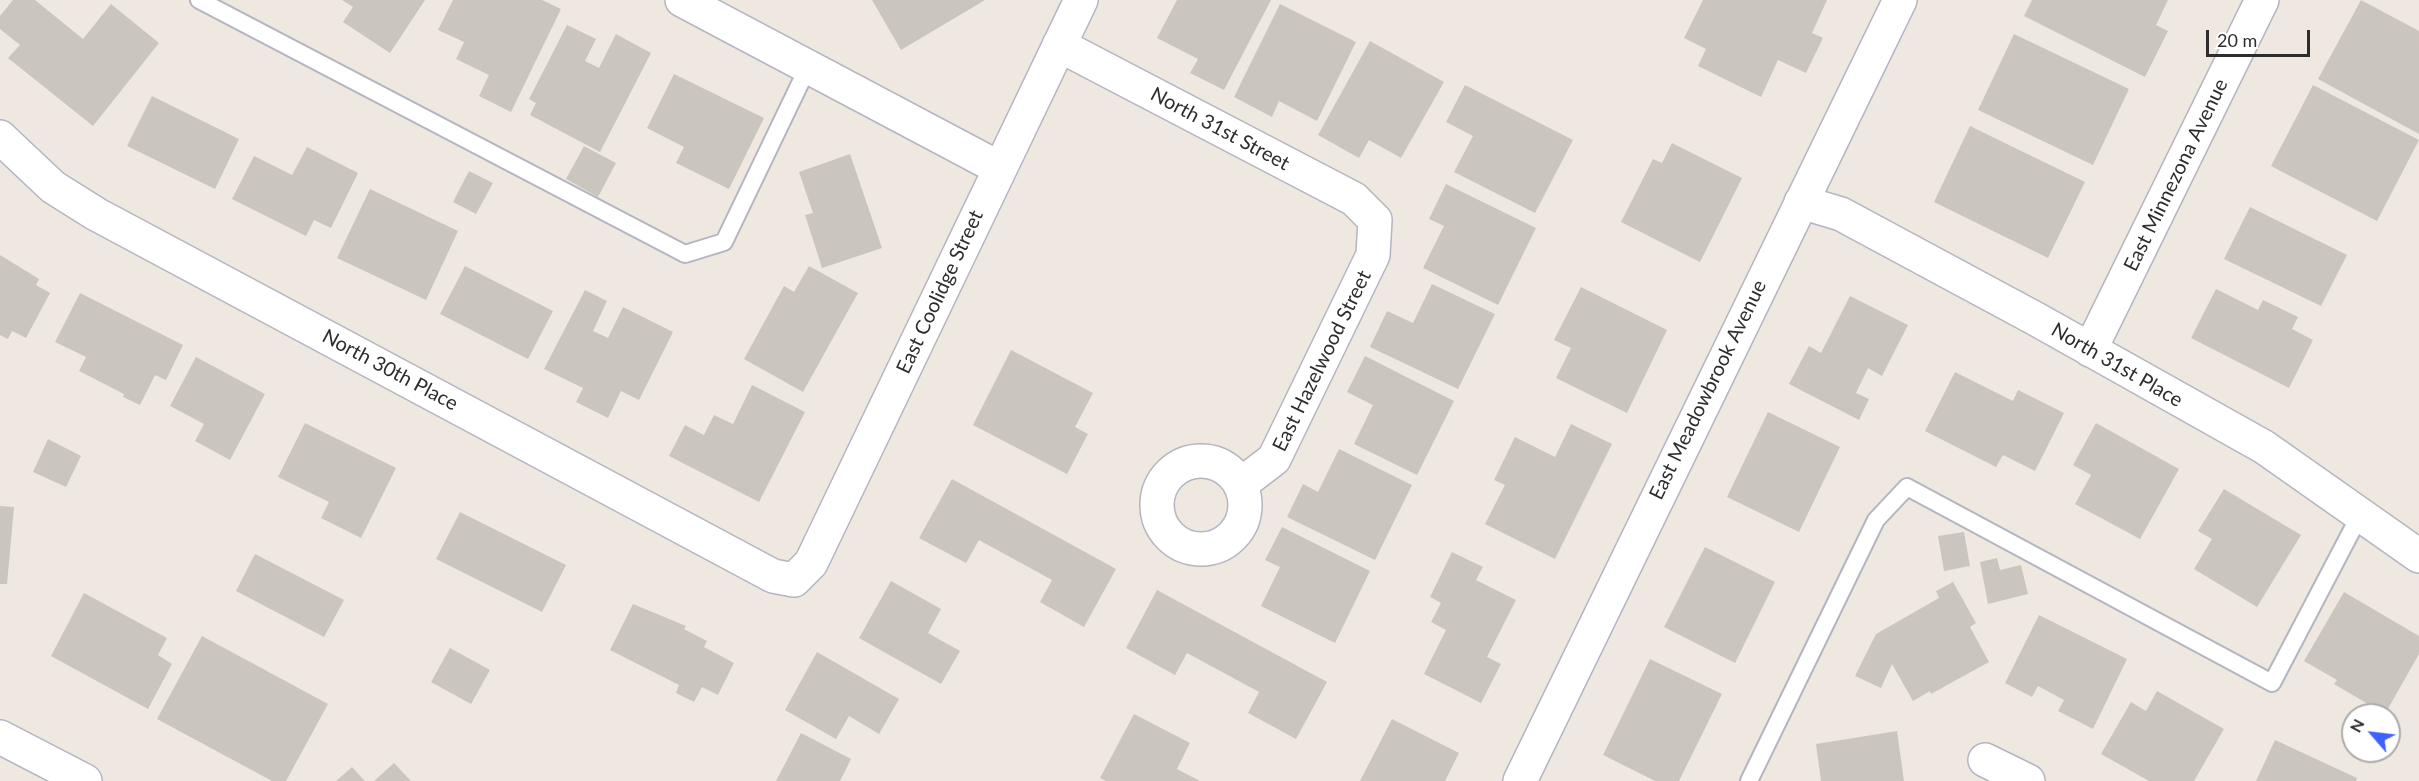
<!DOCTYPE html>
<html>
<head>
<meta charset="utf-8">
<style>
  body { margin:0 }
  #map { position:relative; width:2419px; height:781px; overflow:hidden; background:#eee8e0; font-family:Lato,sans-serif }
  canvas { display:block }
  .north { position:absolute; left:2341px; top:703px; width:60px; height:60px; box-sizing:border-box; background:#fff; border:2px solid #ababab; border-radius:50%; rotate:298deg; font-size:16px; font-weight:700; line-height:24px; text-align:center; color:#2d2d2d }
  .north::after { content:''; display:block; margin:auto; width:21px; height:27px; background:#3e63fd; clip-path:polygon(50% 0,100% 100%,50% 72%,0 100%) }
  .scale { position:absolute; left:2206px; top:30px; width:104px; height:27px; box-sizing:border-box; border:3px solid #2d2d2d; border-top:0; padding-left:8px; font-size:18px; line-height:21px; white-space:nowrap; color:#2d2d2d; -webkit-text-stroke:4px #fff; paint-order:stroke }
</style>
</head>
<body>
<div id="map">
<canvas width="2419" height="781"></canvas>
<div class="north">N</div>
<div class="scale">20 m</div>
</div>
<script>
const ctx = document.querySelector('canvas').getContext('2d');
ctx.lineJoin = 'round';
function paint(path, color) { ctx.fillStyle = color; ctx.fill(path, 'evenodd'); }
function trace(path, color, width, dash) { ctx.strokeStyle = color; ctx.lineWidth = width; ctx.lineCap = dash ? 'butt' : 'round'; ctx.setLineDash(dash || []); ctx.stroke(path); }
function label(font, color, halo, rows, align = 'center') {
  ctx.font = font + ' Lato,sans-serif'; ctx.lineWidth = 6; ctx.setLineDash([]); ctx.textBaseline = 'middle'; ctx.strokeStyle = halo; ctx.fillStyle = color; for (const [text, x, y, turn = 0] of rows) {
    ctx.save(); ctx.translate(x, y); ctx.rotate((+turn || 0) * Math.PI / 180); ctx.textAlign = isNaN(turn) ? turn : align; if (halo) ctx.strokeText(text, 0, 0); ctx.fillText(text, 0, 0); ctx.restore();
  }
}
paint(new Path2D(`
  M13 0H35L83 39 111 4 159 43 93 126 8 58 20 45 0 29V16Z
  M342 0H425L390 53 343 22 353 7Z
  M453 0H542L561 9 511 112 479 96 489 75 456 59 464 42 438 30Z
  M872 0H985L901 50Z
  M1177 0H1271L1224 90 1190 73 1198 59 1157 38Z
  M1703 0H1827L1812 33 1823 38 1806 73 1778 60 1761 97 1698 66 1706 49 1684 38Z
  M2032 0H2168L2156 25 2168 31 2145 77 2024 16Z
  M2361 0 2419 31V134L2318 79Z
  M1280 4 1356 42 1317 121 1279 101 1272 117 1234 97Z
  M567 25 596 39 585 61 599 68 616 34 651 53 600 152 530 115 536 103 529 99Z
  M2014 34 2129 89 2093 165 1978 110Z
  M1370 41 1444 82 1401 158 1369 140 1359 158 1318 135Z
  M674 74 764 118 729 189 676 163 684 147 647 128Z
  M1465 85 1573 140 1535 213 1454 172 1473 136 1446 122Z
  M2313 85 2419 140 2377 221 2271 166Z
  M152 96 239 139 215 189 127 146Z
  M1970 126 2085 182 2048 258 1934 202Z
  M1672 143 1742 178 1700 262 1621 222 1653 159 1662 163Z
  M584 146 616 163 598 197 566 179Z
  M307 147 358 173 331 228 314 220 306 236 232 199 254 156 292 175Z
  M850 154 882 248 822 268 805 215 813 213 799 172Z
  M469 171 493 183 476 214 453 202Z
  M1446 184 1536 228 1498 305 1423 268 1444 226 1429 219Z
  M370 189 458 231 426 300 337 258Z
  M2250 207 2347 255 2321 306 2224 259Z
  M0 255 39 279 36 285 50 293 26 338 12 331 8 339 0 335Z
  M465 266 553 311 528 359 440 314Z
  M809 266 858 293 803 392 744 359 784 286 794 292Z
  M1432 284 1495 314 1458 389 1370 347 1387 311 1413 323Z
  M1581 287 1667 330 1627 413 1556 378 1571 348 1554 340Z
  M2216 289 2258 310 2263 300 2298 317 2292 329 2313 340 2289 388 2191 338Z
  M585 290 607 301 593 331 608 338 623 307 673 332 639 400 621 391 608 418 576 402 583 388 544 369Z
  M80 293 183 345 166 380 155 375 140 405 123 397 124 394 79 371 86 357 55 342Z
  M1850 296 1908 325 1882 376 1868 368 1856 393 1869 399 1859 420 1789 384 1809 346 1821 353Z
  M1011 350 1093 393 1075 427 1088 434 1067 474 973 425Z
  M1365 356 1454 401 1417 475 1354 444 1373 405 1347 392Z
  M196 357 265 394 230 460 195 441 204 424 170 406Z
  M1955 372 2013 401 2018 390 2064 413 2035 471 2003 455 1996 467 1925 431Z
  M752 385 805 412 759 502 669 456 685 425 704 435 714 415 733 424Z
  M1768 412 1840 447 1799 532 1727 497Z
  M305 423 396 468 361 538 321 518 329 502 278 477Z
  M2096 423 2179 469 2140 539 2075 504 2091 475 2073 465Z
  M1571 424 1612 444 1555 559 1485 524 1505 485 1494 480 1515 437 1555 457Z
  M48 439 81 456 66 487 33 472Z
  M1339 449 1412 485 1375 560 1287 517 1303 484 1318 492Z
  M952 479 1116 569 1084 627 1040 602 1052 580 979 540 966 563 919 538Z
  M2224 489 2301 535 2257 607 2194 569 2212 539 2198 531Z
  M0 506 14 507 7 584H0Z
  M460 512 566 565 542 612 436 559Z
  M1282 527 1370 571 1335 643 1261 606 1280 567 1265 560Z
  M1964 532 1970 566 1944 571 1938 536Z
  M1705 547 1775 582 1735 663 1664 627Z
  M1452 552 1483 567 1476 580 1516 600 1487 657 1501 664 1481 703 1424 674 1446 630 1431 622 1441 603 1430 597Z
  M255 554 344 600 324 637 236 591Z
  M1997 558 2000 570 2021 565 2028 594 1988 604 1980 562Z
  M891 581 941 609 928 633 960 651 941 684 859 638Z
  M1953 582 1976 623 1970 627 1989 662 1931 694 1930 691 1913 701 1892 664 1881 688 1855 676 1876 634 1939 598 1936 591Z
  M1157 590 1327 682 1296 739 1248 713 1259 692 1187 653 1175 675 1126 648Z
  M2344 592 2419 636V654L2385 714 2334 684 2337 680 2304 661Z
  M84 593 167 638 158 655 172 664 148 709 51 656Z
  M633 604 686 626 684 629 707 641 704 647 734 663 718 695 702 687 694 702 676 693 679 685 610 650Z
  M2039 615 2127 659 2093 729 2058 711 2064 700 2038 686 2032 697 2005 683Z
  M202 636 328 704 286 781H272L157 719Z
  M450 648 490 670 471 704 431 682Z
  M817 652 899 699 879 734 849 716 836 739 785 710Z
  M1650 659 1722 694 1679 781H1655L1603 755Z
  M2157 691 2224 729 2194 781H2149L2101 754 2131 702 2146 711Z
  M1134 714 1190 743 1177 769 1200 781H1106L1100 778Z
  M1392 719 1459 753 1445 781H1360Z
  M1897 731 1904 781H1821L1816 744Z
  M801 733 851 759 840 781H776Z
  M2275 740 2357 778 2356 781H2256Z
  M394 763 411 781H374Z
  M352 767 365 781H336Z`), '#cac6be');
const lane = new Path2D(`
  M199 0 685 254 724 242 808 67
  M1749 781 1876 520 1907 487 2272 683 2361 513`);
const street = new Path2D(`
  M682 0 999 168
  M1059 45 1354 199 1375 220 1373 255 1274 459 1240 485
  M0 137 53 187 96 214 773 576 794 580 811 563 1081 0
  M1801 202 1841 214 2036 319 2264 447 2419 556
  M2090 350 2262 0
  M1157 505a44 44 0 1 1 88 0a44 44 0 1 1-88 0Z
  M0 737 85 781
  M1985 760 2028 781
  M1520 781 1900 0`);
trace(lane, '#b3b6c0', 20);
trace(street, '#b3b6c0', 36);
trace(lane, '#fff', 16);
trace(street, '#fff', 33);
label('20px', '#2d2d2d', '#fff', [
  ["North 31st Street",1220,129,28],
  ["East Minnezona Avenue",2176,175,-64],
  ["East Coolidge Street",940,292,-65],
  ["East Hazelwood Street",1322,361,-64],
  ["North 31st Place",2117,365,30],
  ["North 30th Place",390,370,28],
  ["East Meadowbrook Avenue",1708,390,-64]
]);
</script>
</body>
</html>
